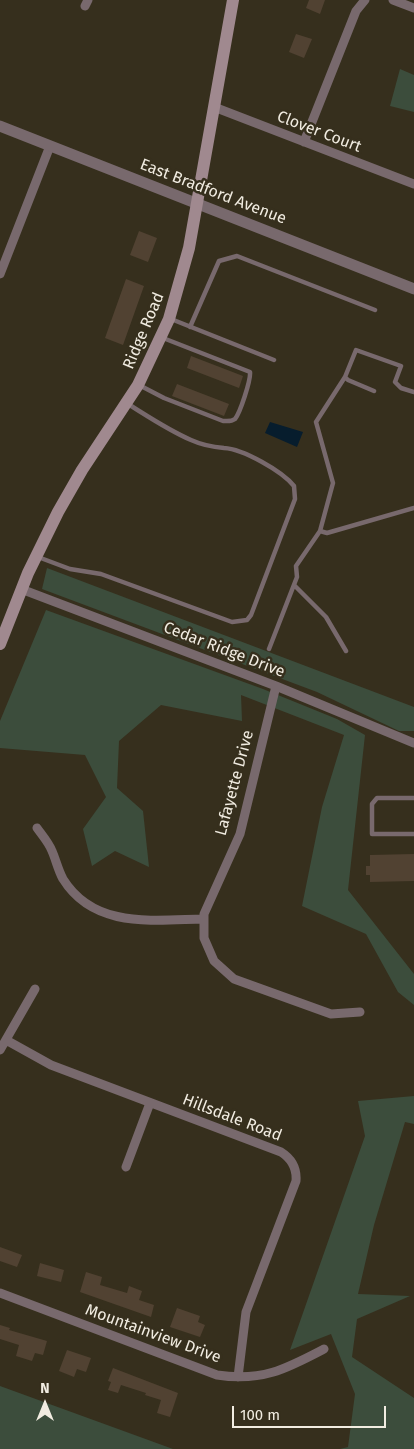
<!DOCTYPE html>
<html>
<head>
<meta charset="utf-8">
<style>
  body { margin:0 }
  #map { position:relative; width:414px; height:1449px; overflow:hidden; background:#362f1d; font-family:"Fira Sans",sans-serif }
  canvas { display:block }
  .north { position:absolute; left:20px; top:1379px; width:50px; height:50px; -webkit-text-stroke:4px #362f1d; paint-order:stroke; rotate:0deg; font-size:14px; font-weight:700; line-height:20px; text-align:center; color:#f1ece1 }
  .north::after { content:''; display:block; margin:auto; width:18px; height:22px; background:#f1ece1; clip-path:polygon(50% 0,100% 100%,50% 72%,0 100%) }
  .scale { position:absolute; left:232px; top:1406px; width:154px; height:22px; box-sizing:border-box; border:2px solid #f1ece1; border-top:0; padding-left:6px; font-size:15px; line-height:18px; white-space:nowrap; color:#f1ece1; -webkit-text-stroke:4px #362f1d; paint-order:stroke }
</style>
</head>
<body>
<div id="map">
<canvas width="414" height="1449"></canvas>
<div class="north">N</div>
<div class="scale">100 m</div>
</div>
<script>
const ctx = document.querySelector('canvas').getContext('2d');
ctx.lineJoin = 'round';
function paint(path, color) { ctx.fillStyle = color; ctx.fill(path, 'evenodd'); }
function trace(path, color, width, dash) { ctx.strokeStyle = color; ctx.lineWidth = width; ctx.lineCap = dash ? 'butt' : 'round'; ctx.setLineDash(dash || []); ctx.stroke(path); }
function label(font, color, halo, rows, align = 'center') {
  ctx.font = font + ' "Fira Sans",sans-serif'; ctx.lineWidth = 5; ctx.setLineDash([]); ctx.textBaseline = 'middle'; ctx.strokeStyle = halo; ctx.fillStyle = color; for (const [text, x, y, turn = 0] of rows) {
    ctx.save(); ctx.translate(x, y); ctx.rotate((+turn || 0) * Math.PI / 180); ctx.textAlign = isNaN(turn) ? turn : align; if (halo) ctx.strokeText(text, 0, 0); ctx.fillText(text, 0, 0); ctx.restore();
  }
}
paint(new Path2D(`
  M400 69 414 75V112L390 106Z
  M47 568 414 707V731H399L317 692 42 589Z
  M46 610 263 689 337 719 365 735 348 890 414 974V1005L398 992 366 934 302 906 322 807 344 735 241 695 242 721 161 705 119 741 117 788 143 811 149 867 115 851 92 866 83 829 106 797 85 755 0 748V721Z
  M414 1096V1124L405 1122 374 1225 358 1294 410 1296 357 1319 352 1357 414 1398V1449H340L348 1447 355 1394 331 1334 290 1350 365 1136 358 1101Z
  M0 1386 173 1449H0Z`), '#3c4d3c');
paint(new Path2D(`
  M270 422 303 432 297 447 265 433Z`), '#071d2d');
paint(new Path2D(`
  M309 0H325L320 14 306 8Z
  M296 34 312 39 304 58 289 52Z
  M139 231 157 238 148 262 130 255Z
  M126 279 144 286 123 345 105 338Z
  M191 356 243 376 239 388 187 368Z
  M177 384 229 404 224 416 172 396Z
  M414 854V881L370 882V875H366V866H370V855Z
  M0 1247 22 1255 17 1267 0 1261Z
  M40 1263 64 1270 61 1282 37 1276Z
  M86 1272 102 1277 100 1285 127 1293 129 1286 142 1291 139 1300 154 1305 151 1317 80 1292Z
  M177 1308 200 1316 198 1322 205 1325 200 1337 170 1327Z
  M0 1325 10 1328 9 1330 47 1341 43 1355 35 1353 32 1361 16 1356 19 1345 0 1339Z
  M67 1350 91 1358 86 1372 77 1369 74 1377 59 1371Z
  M113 1368 178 1393 170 1417 157 1413 161 1400 145 1395 146 1393 121 1385 118 1393 108 1390 111 1382 108 1381Z`), '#514232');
trace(new Path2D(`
  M171 319 274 360
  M190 327 219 261 237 256 375 310
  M345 377 316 422 333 483 320 531 327 533 414 508
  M139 385 164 398 223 421C227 421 231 422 235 419 240 413 251 380 250 372L163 338
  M374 391 348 380 345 377 356 350 401 366 395 382 401 388 414 392
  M38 557 70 569 101 574 232 622 247 620 251 615 295 499 294 486C282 471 243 449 224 448 212 447 202 445 191 440 168 430 149 417 128 404
  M294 585 326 617 346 651
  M269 649 297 577 296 566 320 531
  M414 798H377L372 804V834H414`), '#78696d', 4.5);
trace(new Path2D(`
  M393 0 414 8
  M85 6 88 0
  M214 107 414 184
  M304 142 356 11 365 0
  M0 274 50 146
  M21 589 276 686 414 743
  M276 686 240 834 204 914V938L214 961 234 979 331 1014 360 1012
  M37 828C42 835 49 843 52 851 56 860 58 870 63 879 94 929 153 920 203 919
  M6 1040 51 1065 281 1152C292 1159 297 1168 296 1181L246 1312 238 1377
  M0 1050 35 989
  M126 1167 150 1103
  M0 1293 217 1375C262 1382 286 1369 324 1349`), '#78696d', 9);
trace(new Path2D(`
  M0 126 414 289`), '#78696d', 11);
trace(new Path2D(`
  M0 644 28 573 58 512 82 470 138 385 169 319 189 248 233 0`), '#a0898f', 12);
label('16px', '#f1ece1', '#362f1d', [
  ["Clover Court",319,132,21],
  ["East Bradford Avenue",213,192,21],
  ["Ridge Road",144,331,-67],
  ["Cedar Ridge Drive",224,650,21],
  ["Lafayette Drive",235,783,-75],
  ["Hillsdale Road",232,1118,21],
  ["Mountainview Drive",153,1334,20]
]);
</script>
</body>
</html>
